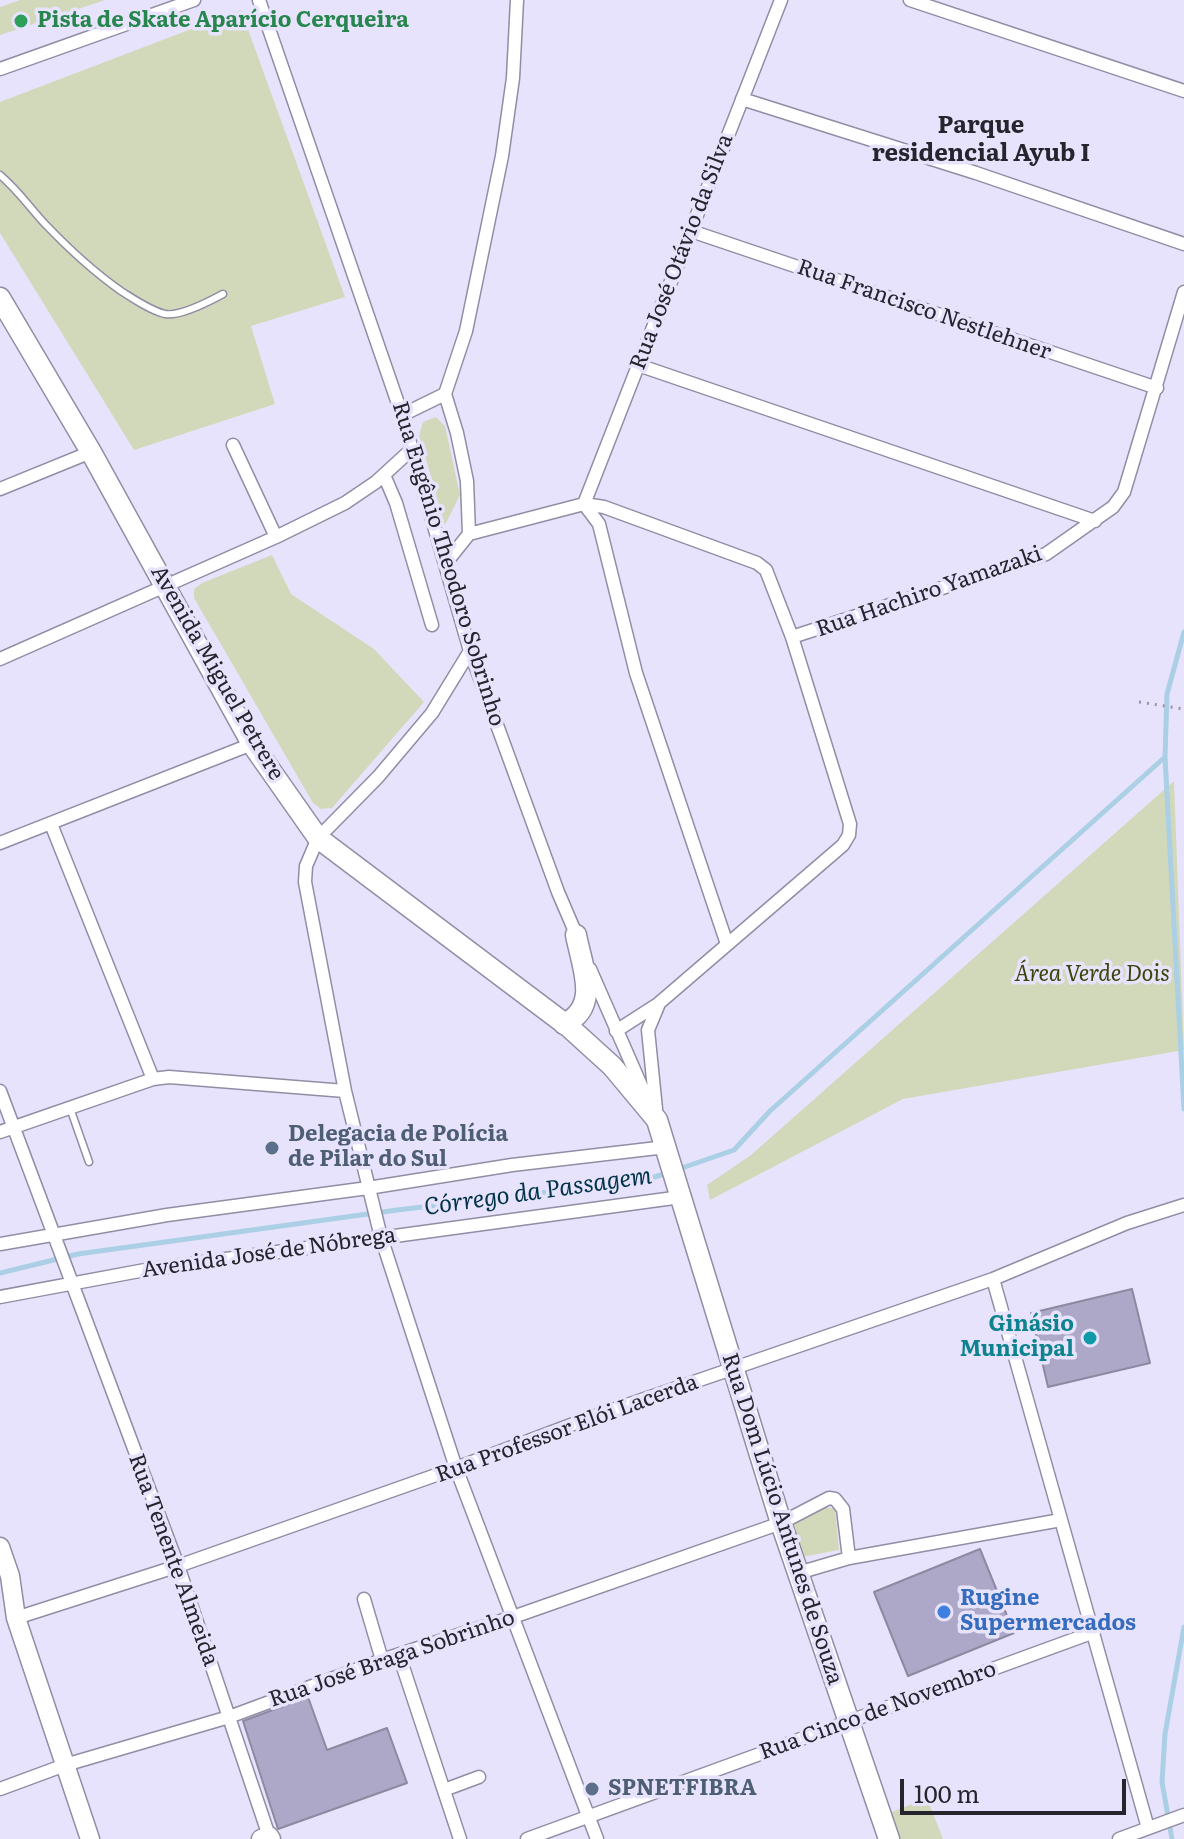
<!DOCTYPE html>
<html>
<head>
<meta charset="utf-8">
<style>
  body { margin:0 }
  #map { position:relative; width:1184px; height:1839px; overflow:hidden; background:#e8e3fc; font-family:Literata,serif }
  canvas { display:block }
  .scale { position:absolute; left:900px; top:1779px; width:226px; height:36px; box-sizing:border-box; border:4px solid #26242d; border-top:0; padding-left:10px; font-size:24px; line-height:28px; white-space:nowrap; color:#26242d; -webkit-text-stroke:6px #e8e3fc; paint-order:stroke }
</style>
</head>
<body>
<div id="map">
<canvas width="1184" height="1839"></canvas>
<div class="scale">100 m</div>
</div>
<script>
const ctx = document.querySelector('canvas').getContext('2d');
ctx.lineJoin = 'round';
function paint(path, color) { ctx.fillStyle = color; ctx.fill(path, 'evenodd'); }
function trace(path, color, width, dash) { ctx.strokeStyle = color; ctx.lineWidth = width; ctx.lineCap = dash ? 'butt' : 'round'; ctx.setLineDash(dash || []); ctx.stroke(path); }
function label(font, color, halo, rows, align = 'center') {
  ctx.font = font + ' Literata,serif'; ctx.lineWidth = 7; ctx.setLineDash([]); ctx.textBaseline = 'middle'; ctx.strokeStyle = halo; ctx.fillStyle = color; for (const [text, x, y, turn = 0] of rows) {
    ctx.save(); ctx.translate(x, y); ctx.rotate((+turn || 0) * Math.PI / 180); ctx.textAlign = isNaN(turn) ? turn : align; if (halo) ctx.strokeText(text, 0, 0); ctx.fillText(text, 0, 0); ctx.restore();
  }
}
paint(new Path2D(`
  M20 0H105L0 35V7Z
  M241 10 345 297 251 326 275 404 134 450 0 233V102Z
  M436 417 445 426 460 495 445 525 419 435 423 422Z
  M272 555 291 594 374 649 424 702 332 808 321 809 313 803 194 598V589L202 583Z
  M1174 781 1184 1050 903 1099 710 1200 707 1185 751 1155Z
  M825 1507 835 1509 839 1550 802 1557 789 1520 791 1516Z
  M927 1798 943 1839H895L887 1814Z`), '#d2d9bb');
trace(new Path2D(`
  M1184 632 1167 694 1165 757 1184 1109
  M676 1170 734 1150 770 1111 1165 757
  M0 1273 78 1254 397 1210 642 1181 667 1173
  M1172 1839 1162 1782 1165 1734 1184 1627`), '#abcfe4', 5);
const building = new Path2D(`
  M1132 1289 1150 1363 1048 1387 1031 1313Z
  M980 1549 1014 1633 908 1676 874 1592Z
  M308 1697 327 1750 387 1728 407 1783 278 1829 243 1721Z`);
paint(building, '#ada7c8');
trace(building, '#8d89a0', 2);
const lane = new Path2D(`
  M0 175C18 190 30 208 46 225 69 249 94 272 121 291 134 299 149 310 165 314 180 317 210 301 223 294
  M70 1108 89 1162`);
const street = new Path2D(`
  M259 0 402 415 470 651 558 892 579 941
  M910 0 1184 91
  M0 69 194 0
  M742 99 976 173 1184 244
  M691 231 1157 388
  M638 365 1095 521
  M402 415 445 394
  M233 445 276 537
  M384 475 396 503 432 625
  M0 489 91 452
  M469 534 467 481 457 433 445 394 466 331 502 156 513 78 517 0
  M445 564 469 534 584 504 604 507 757 563 766 570 792 637 850 824 849 835 843 845 658 1004 616 1031
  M792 637 1046 554 1113 507 1124 492 1184 292
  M470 651 432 713 378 777 318 838 306 866 305 882 345 1091 381 1237 456 1468 597 1839
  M0 659 276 537 345 503 376 482 412 449
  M51 824 153 1079
  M0 843 252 744
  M727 944 636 673 599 524 584 504 781 0
  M590 969 647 1099
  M0 1091 178 1566 269 1836
  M656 1109 648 1030 658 1006
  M0 1132 153 1079 169 1077 345 1091
  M0 1244 167 1215 368 1188 512 1165 666 1147
  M993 1279 1148 1828
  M0 1297 145 1270 681 1197
  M798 1573 849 1558 1061 1520
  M364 1599 382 1660
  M16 1618 178 1566 456 1468 592 1417 993 1279 1127 1223 1184 1205
  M399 1655 460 1839
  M0 1789 65 1765 229 1717 382 1660 513 1617 781 1523 829 1498 835 1499 843 1509 849 1558
  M444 1790 479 1777
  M527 1839 1094 1632
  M1119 1839 1184 1815`);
const secondary = new Path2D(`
  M0 1547 10 1576 16 1618 90 1839
  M261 1839 269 1836 271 1839`);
const primary = new Path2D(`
  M0 298 91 452 252 744 318 838 569 1027 612 1066 657 1120 781 1523 889 1839
  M564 1024C601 1007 582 967 576 935`);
trace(lane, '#918da4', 9);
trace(street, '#918da4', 15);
trace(secondary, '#918da4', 21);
trace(primary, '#918da4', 23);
trace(new Path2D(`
  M1139 702 1184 709`), '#9894a6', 3, [2, 6]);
trace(lane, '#fff', 6);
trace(street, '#fff', 12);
trace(secondary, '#fff', 18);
trace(primary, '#fff', 20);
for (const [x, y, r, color] of [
  [21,21,8,"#2e9e5b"],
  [272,1148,8,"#5c6f8a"],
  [1090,1338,8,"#0f9aa8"],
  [944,1612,8,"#3f7fe0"],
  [592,1789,8,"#5c6f8a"]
]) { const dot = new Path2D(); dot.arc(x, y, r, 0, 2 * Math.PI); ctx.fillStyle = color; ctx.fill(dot); trace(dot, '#e8e3fc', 3); }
label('bold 22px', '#27864d', '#e8e3fc', [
  ["Pista de Skate Aparício Cerqueira",37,21]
], 'left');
label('22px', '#26242d', '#e8e3fc', [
  ["Rua José Otávio da Silva",682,252,-69],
  ["Rua Francisco Nestlehner",924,310,19],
  ["Rua Eugênio Theodoro Sobrinho",448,564,73],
  ["Rua Hachiro Yamazaki",929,592,-19],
  ["Avenida Miguel Petrere",217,673,60],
  ["Avenida José de Nóbrega",269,1253,-8],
  ["Rua Professor Elói Lacerda",567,1429,-20],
  ["Rua Dom Lúcio Antunes de Souza",782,1519,72],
  ["Rua Tenente Almeida",173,1560,70],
  ["Rua José Braga Sobrinho",392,1659,-19],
  ["Rua Cinco de Novembro",878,1711,-20]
]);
label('italic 22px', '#3c440a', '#e8e3fc', [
  ["Área Verde Dois",1092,975]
]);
label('bold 22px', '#4e5e75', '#e8e3fc', [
  ["Delegacia de Polícia",288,1135],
  ["de Pilar do Sul",288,1160],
  ["SPNETFIBRA",608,1789]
], 'left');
label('bold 22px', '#0d838f', '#e8e3fc', [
  ["Ginásio",1074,1325],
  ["Municipal",1074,1350]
], 'right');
label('bold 22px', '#366cbe', '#e8e3fc', [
  ["Rugine",960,1599],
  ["Supermercados",960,1624]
], 'left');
label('bold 24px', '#26242d', '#e8e3fc', [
  ["Parque",981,126],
  ["residencial Ayub I",981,154]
]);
label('italic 24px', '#02344a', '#e8e3fc', [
  ["Córrego da Passagem",538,1192,-8]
]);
</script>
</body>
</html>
